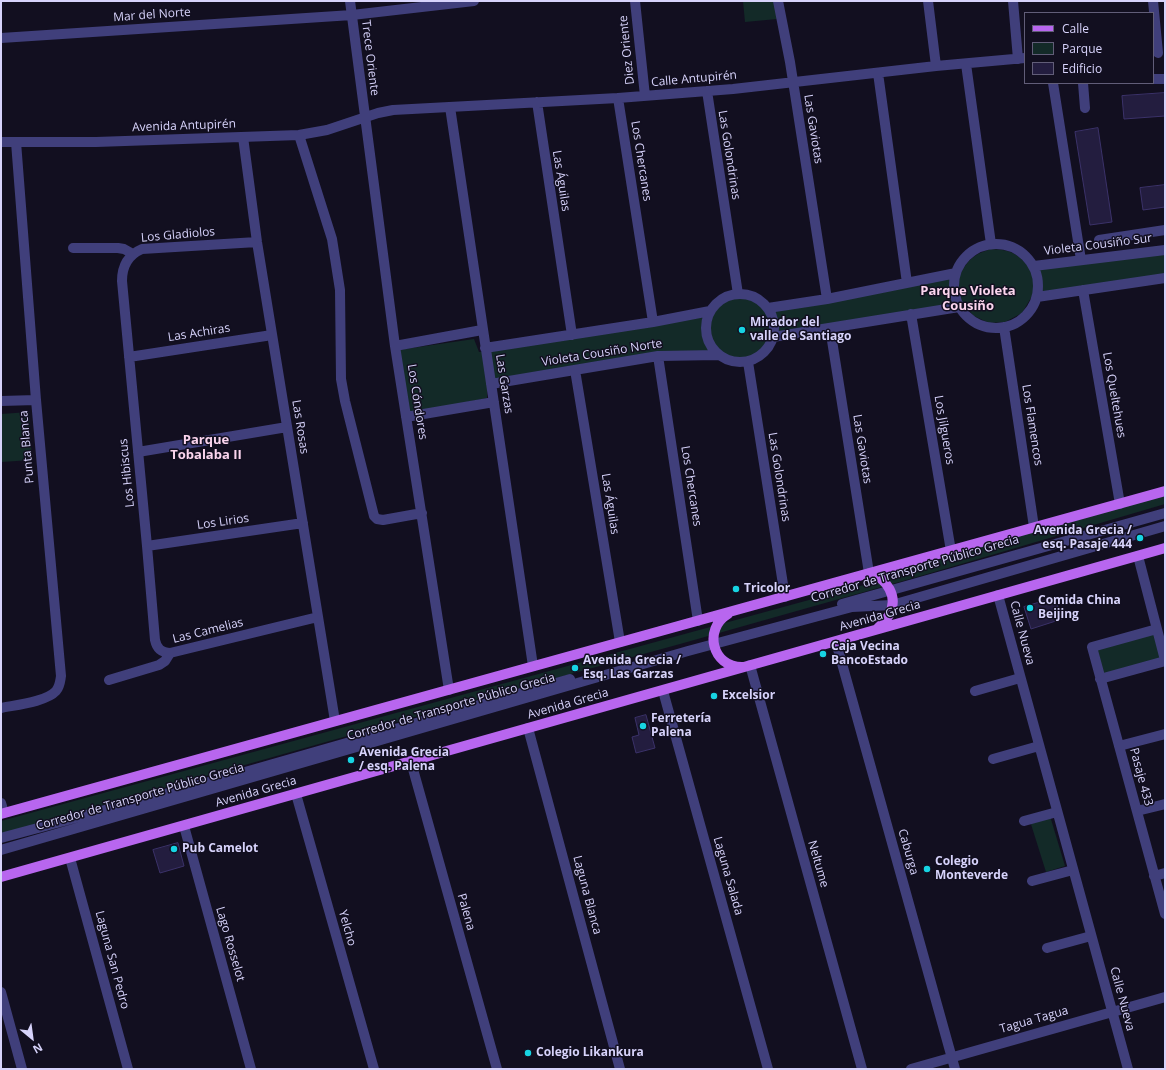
<!DOCTYPE html>
<html>
<head>
<meta charset="utf-8">
<style>
  body { margin:0 }
  #map { position:relative; width:1166px; height:1070px; overflow:hidden; background:#120f20; font-family:"Open Sans",sans-serif }
  canvas { display:block }
  .frame { position:absolute; inset:0; border:2px solid #d7d3fb; pointer-events:none }
  .legend { position:absolute; left:1024px; top:12px; width:130px; height:72px; box-sizing:border-box; background:#120f20; border:1px solid #615d78; margin:0; padding:5px 7px; list-style:none; font-size:12px; color:#d7d3fb }
  .legend li { display:flex; align-items:center; gap:8px; height:20px }
  .legend b { width:20px; border:1px solid #615d78 }
  .north { position:absolute; left:12px; top:1018px; width:40px; height:40px; -webkit-text-stroke:3px #120f20; paint-order:stroke; rotate:151deg; font-size:11px; font-weight:700; line-height:16px; text-align:center; color:#d7d3fb }
  .north::after { content:''; display:block; margin:auto; width:14px; height:18px; background:#d7d3fb; clip-path:polygon(50% 0,100% 100%,50% 72%,0 100%) }
</style>
</head>
<body>
<div id="map">
<canvas width="1166" height="1070"></canvas>
<div class="frame"></div>
<ul class="legend">
<li><b style="height:5px;background:#b866ef"></b>Calle</li>
<li><b style="height:11px;background:#132a28"></b>Parque</li>
<li><b style="height:11px;background:#231d3f"></b>Edificio</li>
</ul>
<div class="north">N</div>
</div>
<script>
const ctx = document.querySelector('canvas').getContext('2d');
ctx.lineJoin = 'round';
function paint(path, color) { ctx.fillStyle = color; ctx.fill(path, 'evenodd'); }
function trace(path, color, width, dash) { ctx.strokeStyle = color; ctx.lineWidth = width; ctx.lineCap = dash ? 'butt' : 'round'; ctx.setLineDash(dash || []); ctx.stroke(path); }
function label(font, color, halo, rows, align = 'center') {
  ctx.font = font + ' "Open Sans",sans-serif'; ctx.lineWidth = 3; ctx.setLineDash([]); ctx.textBaseline = 'middle'; ctx.strokeStyle = halo; ctx.fillStyle = color; for (const [text, x, y, turn = 0] of rows) {
    ctx.save(); ctx.translate(x, y); ctx.rotate((+turn || 0) * Math.PI / 180); ctx.textAlign = isNaN(turn) ? turn : align; if (halo) ctx.strokeText(text, 0, 0); ctx.fillText(text, 0, 0); ctx.restore();
  }
}
paint(new Path2D(`
  M743 1H775L777 19 745 22Z
  M991 249C1011 250 1017 253 1030 268L1165 251V276L1032 296 1022 313 1005 322 989 323 974 316 963 304 770 336C760 358 742 364 720 352L487 382V398L409 414 398 350 474 339 479 352 714 313C729 293 748 294 765 310L960 274C969 259 974 254 991 249Z
  M29 412 32 460 1 462V414Z
  M1165 495V504L917 577 680 644 439 710 1 834V821L893 577 962 552Z
  M1154 633 1161 658 1103 674 1096 648Z
  M1050 816 1065 866 1046 872 1030 821Z`), '#132a28');
const building = new Path2D(`
  M1165 93V116L1124 119 1122 96Z
  M1098 128 1112 222 1090 225 1075 132Z
  M1165 185V207L1143 210 1140 188Z
  M1055 598 1062 619 1031 629 1024 607Z
  M646 715 655 748 636 753 632 737 639 735 635 718Z
  M178 843 184 866 160 873 153 850Z`);
paint(building, '#231d3f');
trace(building, '#3b3269', 1);
trace(new Path2D(`
  M350 1 395 346 449 690
  M635 1 645 96
  M778 1 790 62 827 299
  M928 1 936 66
  M1013 1 1018 59
  M1153 1 1158 53
  M1 38 352 15 474 1
  M966 64 991 244
  M878 73 907 283
  M1153 79H1165
  M1053 83 1081 260
  M1083 83 1085 108
  M707 91 738 294
  M618 98 653 322
  M537 102 572 335
  M450 107 533 666
  M299 135 332 239 340 290 341 379 345 401 374 516 377 519 383 520 422 513
  M243 137 257 242 335 721
  M1 142H96L299 135 327 130 378 113 393 110 618 98 733 89 936 66 1025 58
  M1099 240 1165 230
  M257 242 142 249C128 255 122 266 122 281L147 546 155 640C157 649 161 652 170 653L318 617
  M954 286a42 42 0 1 1 84 0a42 42 0 1 1-84 0Z
  M73 248H118L124 249 133 254
  M1034 266 1165 250
  M1083 290 1120 504
  M706 328a34 34 0 1 1 68 0a34 34 0 1 1-68 0Z
  M1037 297 1165 278
  M768 308 827 299 956 273
  M911 314 951 551
  M1004 327 1034 527
  M830 328 869 573
  M773 337 959 307
  M395 346 482 330
  M485 348 653 322 710 311
  M658 356 698 621
  M129 357 272 335
  M748 362 785 597
  M575 370 620 642
  M491 384 658 356 718 355
  M1 401 36 400
  M406 417 494 402
  M138 452 287 427
  M147 546 303 523
  M1138 556 1165 660
  M998 595 1128 1069
  M842 604 1165 513
  M1157 629 1092 647 1165 914
  M836 642 955 1069
  M750 665 862 1069
  M1100 679 1165 661
  M109 680 159 665 165 661 170 653
  M663 691 768 1069
  M975 691 1020 678
  M1 708C15 705 46 702 56 691 60 686 60 682 61 676L36 400 16 142
  M528 728 620 1069
  M1119 746 1165 734
  M993 759 1039 746
  M411 762 497 1069
  M296 794 374 1069
  M1 803 4 813
  M1137 811 1165 804
  M1024 821 1057 812
  M184 826 251 1069
  M1 838 224 778 570 679
  M1 850 688 651 852 607 892 605 913 599 1165 526
  M70 858 128 1069
  M1154 876 1165 873
  M1032 881 1073 870
  M1047 948 1091 936
  M1 992 22 1069
  M911 1069 1165 997`), '#403f7b', 10);
trace(new Path2D(`
  M869 573C887 578 899 597 889 615 886 620 881 625 877 629
  M728 614C703 629 712 667 742 667
  M1 814 1165 491
  M1 877 1165 548`), '#b866ef', 10);
for (const [x, y, r, color] of [
  [742,330,4,"#17d4e3"],
  [1140,538,4,"#17d4e3"],
  [736,589,4,"#17d4e3"],
  [1030,608,4,"#17d4e3"],
  [823,654,4,"#17d4e3"],
  [575,668,4,"#17d4e3"],
  [714,696,4,"#17d4e3"],
  [643,726,4,"#17d4e3"],
  [351,760,4,"#17d4e3"],
  [174,849,4,"#17d4e3"],
  [927,869,4,"#17d4e3"],
  [528,1053,4,"#17d4e3"]
]) { const dot = new Path2D(); dot.arc(x, y, r, 0, 2 * Math.PI); ctx.fillStyle = color; ctx.fill(dot); trace(dot, '#120f20', 1.5); }
label('12px', '#d7d3fb', '#120f20', [
  ["Mar del Norte",152,15,-4],
  ["Diez Oriente",627,50,-96],
  ["Trece Oriente",370,58,83],
  ["Calle Antupirén",694,79,-5],
  ["Avenida Antupirén",184,126,-2],
  ["Las Gaviotas",813,129,81],
  ["Las Golondrinas",729,155,81],
  ["Los Chercanes",641,161,81],
  ["Las Águilas",561,181,81],
  ["Los Gladiolos",178,235,-5],
  ["Violeta Cousiño Sur",1098,245,-7],
  ["Las Achiras",199,333,-9],
  ["Violeta Cousiño Norte",602,353,-9],
  ["Las Garzas",504,384,81],
  ["Los Queltehues",1114,395,80],
  ["Los Cóndores",417,402,81],
  ["Los Flamencos",1032,425,81],
  ["Las Rosas",300,427,81],
  ["Los Jilgueros",944,430,80],
  ["Punta Blanca",27,447,-95],
  ["Las Gaviotas",862,449,81],
  ["Los Hibiscus",127,473,-96],
  ["Las Golondrinas",779,477,81],
  ["Los Chercanes",691,486,81],
  ["Las Águilas",610,504,81],
  ["Los Lirios",223,522,-8],
  ["Corredor de Transporte Público Grecia",915,569,-16],
  ["Avenida Grecia",880,616,-16],
  ["Las Camelias",208,631,-14],
  ["Calle Nueva",1022,633,75],
  ["Avenida Grecia",568,704,-16],
  ["Corredor de Transporte Público Grecia",451,707,-16],
  ["Pasaje 433",1141,777,75],
  ["Avenida Grecia",256,792,-16],
  ["Corredor de Transporte Público Grecia",140,797,-16],
  ["Caburga",908,852,74],
  ["Neltume",818,864,74],
  ["Laguna Salada",728,876,74],
  ["Laguna Blanca",587,895,75],
  ["Palena",466,912,74],
  ["Yelcho",347,928,74],
  ["Lago Rosselot",230,944,74],
  ["Laguna San Pedro",112,960,75],
  ["Calle Nueva",1122,999,75],
  ["Tagua Tagua",1034,1020,-16]
]);
label('bold 12px', '#d7d3fb', '#120f20', [
  ["Mirador del",750,323],
  ["valle de Santiago",750,337],
  ["Avenida Grecia /",1132,531,"right"],
  ["esq. Pasaje 444",1132,545,"right"],
  ["Tricolor",744,589],
  ["Comida China",1038,601],
  ["Beijing",1038,615],
  ["Caja Vecina",831,647],
  ["BancoEstado",831,661],
  ["Avenida Grecia /",583,661],
  ["Esq. Las Garzas",583,675],
  ["Excelsior",722,696],
  ["Ferretería",651,719],
  ["Palena",651,733],
  ["Avenida Grecia",359,753],
  ["/ esq. Palena",359,767],
  ["Pub Camelot",182,849],
  ["Colegio",935,862],
  ["Monteverde",935,876],
  ["Colegio Likankura",536,1053]
], 'left');
label('bold 13px', '#fbd5ee', '#120f20', [
  ["Parque Violeta",968,291],
  ["Cousiño",968,306],
  ["Parque",206,440],
  ["Tobalaba II",206,455]
]);
</script>
</body>
</html>
